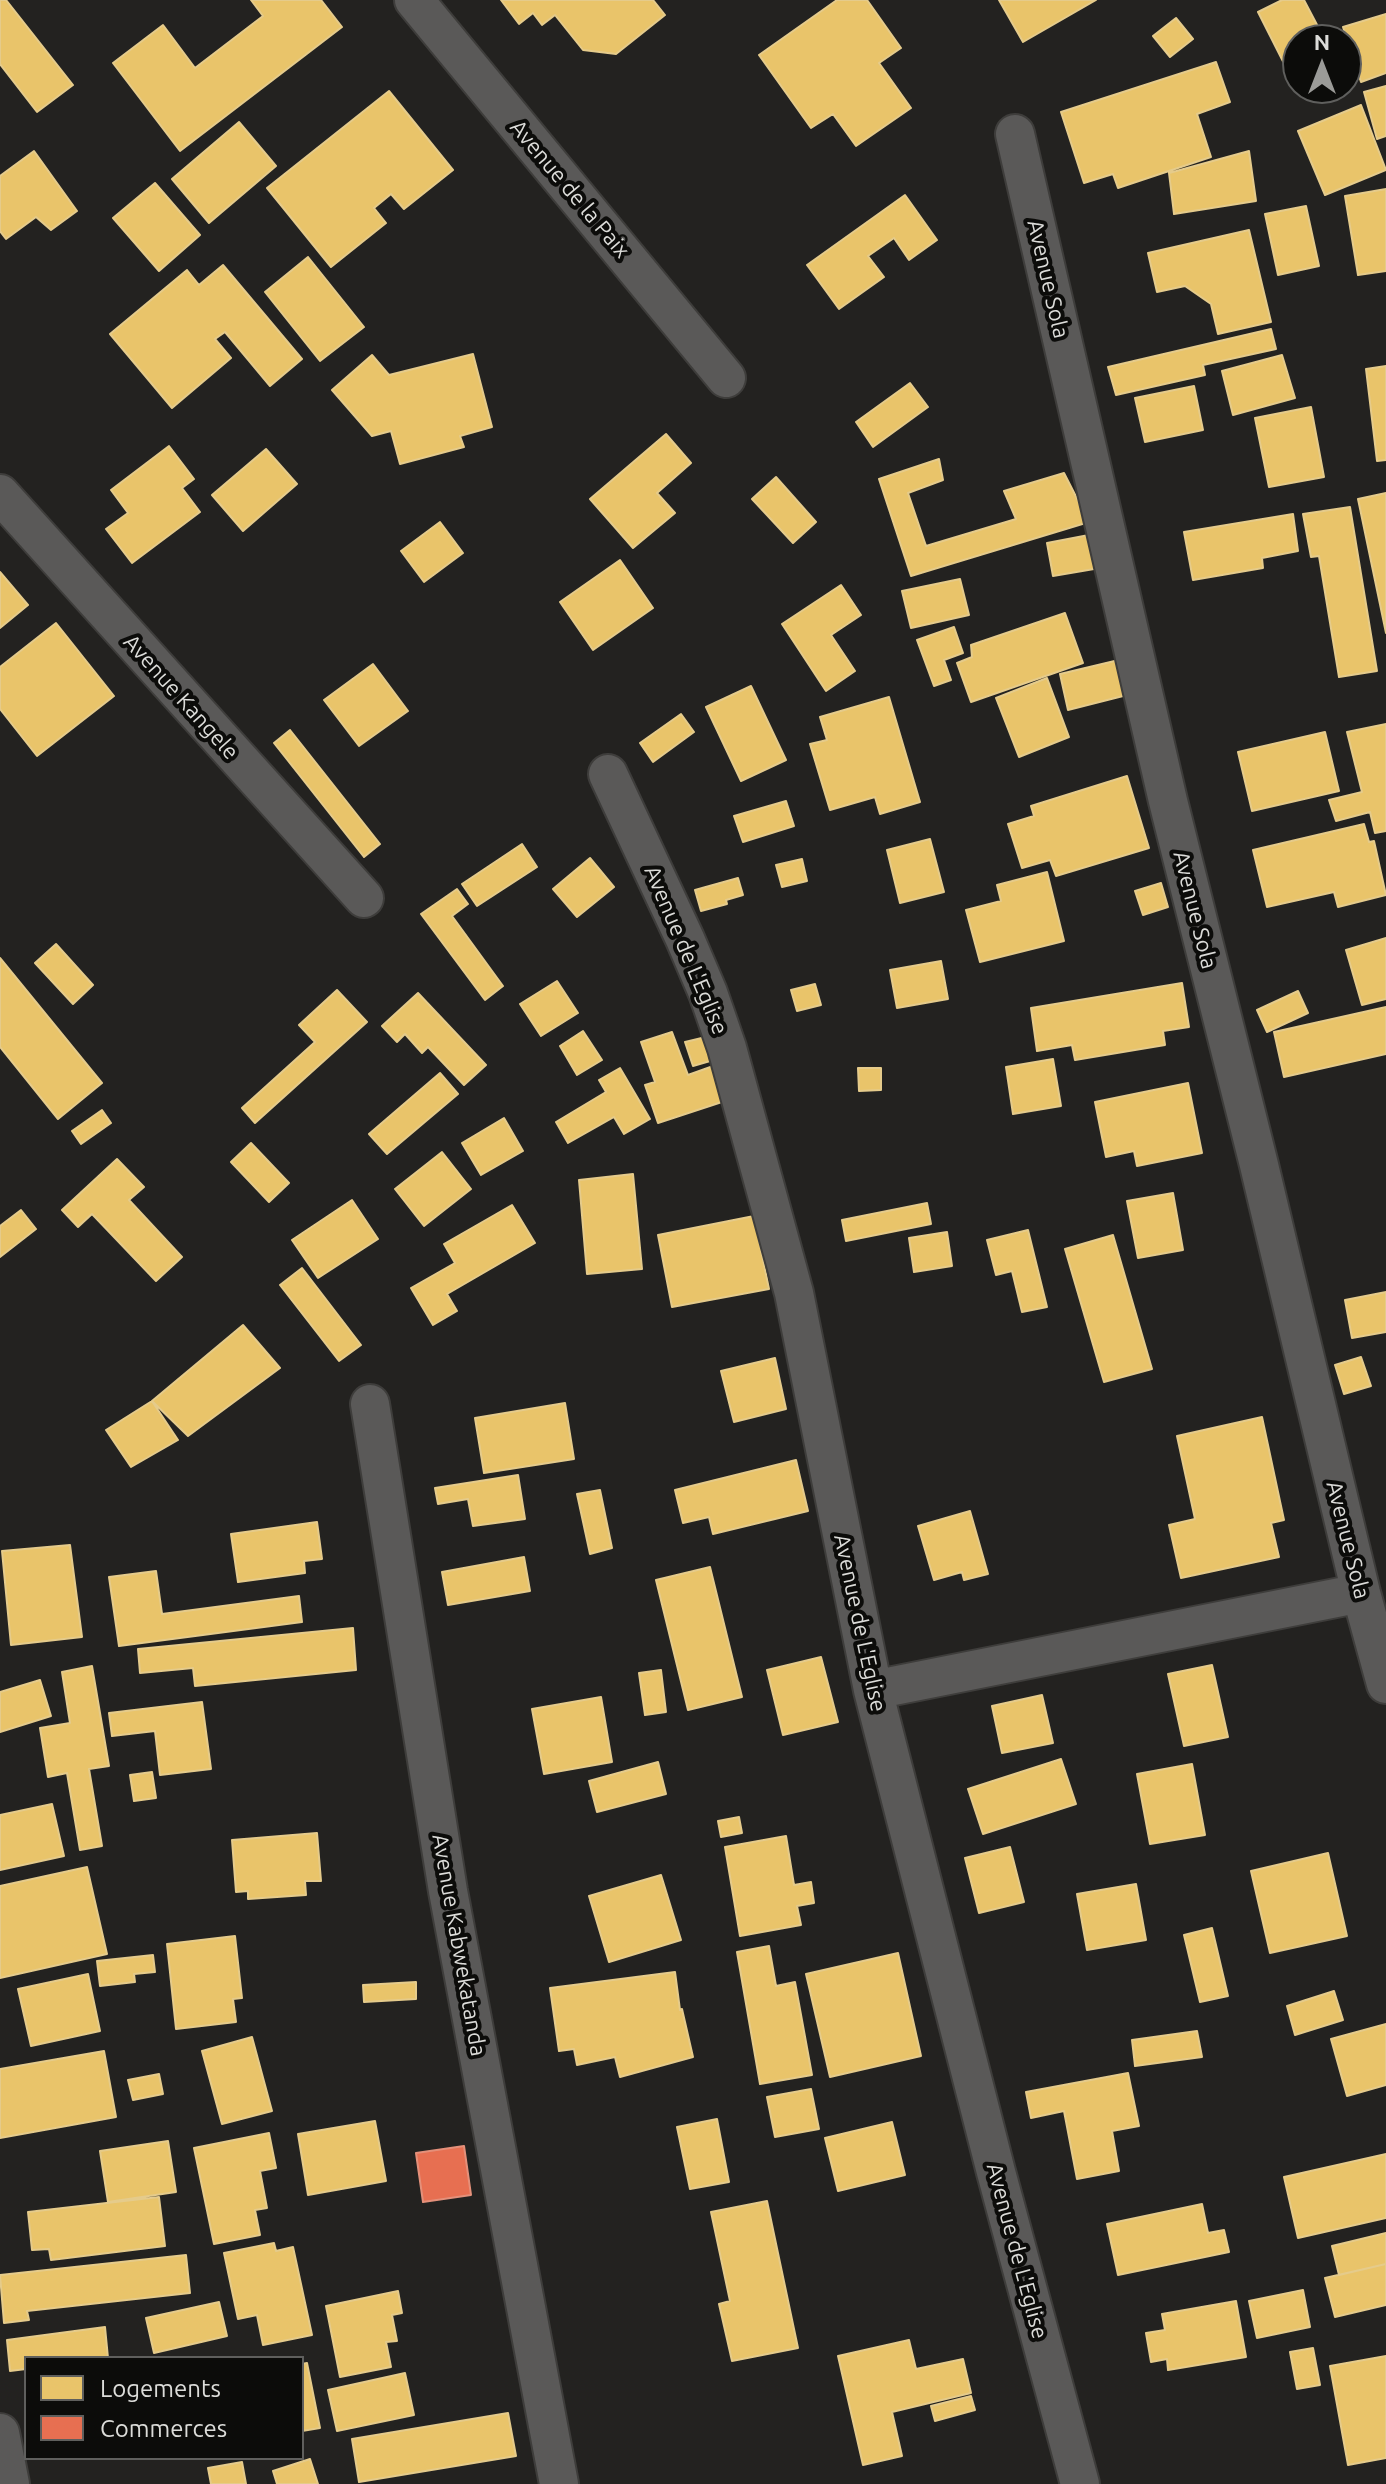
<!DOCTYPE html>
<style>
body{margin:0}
#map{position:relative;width:1386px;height:2484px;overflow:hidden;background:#232220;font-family:Ubuntu,sans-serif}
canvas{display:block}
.legend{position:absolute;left:24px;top:2356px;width:280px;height:104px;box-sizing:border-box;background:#0c0c0a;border:2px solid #5f5f5d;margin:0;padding:10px 14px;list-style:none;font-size:24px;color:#dcdcd9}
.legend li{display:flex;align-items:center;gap:16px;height:40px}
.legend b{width:40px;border:2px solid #5f5f5d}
.north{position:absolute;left:1282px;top:24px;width:80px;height:80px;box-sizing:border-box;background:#0c0c0a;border:2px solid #5f5f5d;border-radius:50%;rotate:0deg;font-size:22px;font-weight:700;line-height:32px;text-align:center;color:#dcdcd9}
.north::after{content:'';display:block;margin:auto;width:28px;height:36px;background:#9b9b98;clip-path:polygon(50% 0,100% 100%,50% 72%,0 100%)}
</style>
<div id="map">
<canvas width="1386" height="2484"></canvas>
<ul class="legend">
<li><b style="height:22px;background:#e9c46a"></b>Logements</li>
<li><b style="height:22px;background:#e76f51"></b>Commerces</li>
</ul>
<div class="north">N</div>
</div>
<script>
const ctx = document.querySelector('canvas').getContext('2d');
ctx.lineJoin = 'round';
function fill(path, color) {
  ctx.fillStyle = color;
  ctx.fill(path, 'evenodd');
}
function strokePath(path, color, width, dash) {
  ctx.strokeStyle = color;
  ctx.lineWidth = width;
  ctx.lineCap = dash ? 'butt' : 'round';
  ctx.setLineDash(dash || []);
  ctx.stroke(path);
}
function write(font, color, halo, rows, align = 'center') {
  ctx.font = font + ' Ubuntu,sans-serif';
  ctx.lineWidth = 8;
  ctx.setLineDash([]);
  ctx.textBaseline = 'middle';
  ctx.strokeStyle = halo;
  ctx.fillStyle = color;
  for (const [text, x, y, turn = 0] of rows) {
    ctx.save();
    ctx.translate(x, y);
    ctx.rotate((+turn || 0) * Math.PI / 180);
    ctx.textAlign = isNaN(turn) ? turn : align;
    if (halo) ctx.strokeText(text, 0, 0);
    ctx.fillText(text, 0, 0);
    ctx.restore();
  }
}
const homes = new Path2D(`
 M0,0H6L73,85L37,112L0,64Z
 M251,0H321L342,27L180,151L113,63L163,25L195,68L263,16Z
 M501,0H653L665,15L616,54L583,50L555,15L542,25L533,13L519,24Z
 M837,0H867L901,48L879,63L911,108L856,146L833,114L811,128L759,55Z
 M999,0H1096L1023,42Z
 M1282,0H1304L1325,40H1298V88H1308L1299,93L1258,12Z
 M1386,14V73L1361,82L1343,27Z
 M1176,18L1193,39L1170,57L1153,36Z
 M1216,62L1230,102L1197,114L1211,157L1118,188L1113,174L1084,183L1061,112Z
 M1386,86V136L1377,139L1364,92Z
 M389,91L453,170L404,209L391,194L374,208L386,223L331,267L267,188Z
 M1361,105L1386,170L1325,195L1298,131Z
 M239,122L276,166L209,223L172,179Z
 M34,151L77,211L51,230L36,217L6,239L0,231V176Z
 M1249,151L1256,201L1174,214L1169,173Z
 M155,183L200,235L159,271L113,218Z
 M1386,189V271L1358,275L1345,196Z
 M905,195L937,240L909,260L894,238L868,256L884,277L839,309L807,265Z
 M1306,206L1319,266L1278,275L1265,214Z
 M1249,230L1271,322L1218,334L1211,304L1185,286L1157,292L1148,253Z
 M308,257L364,327L320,361L265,292Z
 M223,265L302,359L270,386L225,332L215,339L231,358L172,408L110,334L187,270L199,285Z
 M1271,329L1276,349L1203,365L1205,375L1116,395L1108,367Z
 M473,354L492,427L460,436L464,447L400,464L391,431L372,436L332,390L372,355L389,375Z
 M1282,355L1295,398L1233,415L1222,371Z
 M1386,366V460L1377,461L1366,369Z
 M910,383L928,407L873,447L856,422Z
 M1194,386L1203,430L1145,442L1135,398Z
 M1311,407L1324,477L1269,487L1255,418Z
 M666,434L691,463L657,493L675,513L633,548L590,499Z
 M169,446L194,479L182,488L200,512L132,563L106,529L128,513L111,490Z
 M266,449L297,484L243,531L212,495Z
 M939,459L943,480L908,493L926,546L1016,519L1004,491L1064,473L1089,522L911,576L879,479Z
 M776,477L816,522L793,543L752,499Z
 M1386,493V633L1358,499Z
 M1350,507L1377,671L1339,677L1319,556L1311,557L1303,514Z
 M1293,514L1298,551L1262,558L1263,568L1193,580L1184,532Z
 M440,522L463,553L424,582L401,551Z
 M1094,534L1100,568L1053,576L1047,543Z
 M620,560L653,608L593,650L560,602Z
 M0,572L28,605L0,628Z
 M960,579L969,615L911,628L902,591Z
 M841,585L861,615L831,635L855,671L826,691L782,624Z
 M1065,613L1083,663L971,702L957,663L972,657L971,645Z
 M56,623L114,696L37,756L0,709V667Z
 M954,627L963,653L944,660L951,680L934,686L917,640Z
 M1123,659L1131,694L1068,710L1060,674Z
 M373,664L408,711L359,746L324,700Z
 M1047,678L1069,737L1019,757L996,698Z
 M751,686L786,760L741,781L706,707Z
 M889,697L920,802L880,814L875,797L830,810L810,744L827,740L820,717Z
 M681,714L694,732L653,762L640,743Z
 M1386,724V831L1375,833L1370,812L1336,821L1329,800L1362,792L1347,732Z
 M290,730L380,844L364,857L274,743Z
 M1325,732L1339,791L1252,811L1238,752Z
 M1127,776L1149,848L1056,876L1050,860L1022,868L1008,824L1034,816L1031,806Z
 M786,801L794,826L743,842L734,816Z
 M1364,824L1369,842L1374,841L1386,895L1338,907L1334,892L1267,907L1253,850Z
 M930,839L944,892L900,903L887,850Z
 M522,844L537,867L477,906L462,884Z
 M590,858L614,887L577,917L553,889Z
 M802,859L807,881L782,887L776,865Z
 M1047,872L1064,941L980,962L966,910L1001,901L997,885Z
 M738,878L743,895L726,900L727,904L701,911L695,890Z
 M1161,883L1168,907L1143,915L1135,891Z
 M457,889L468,904L452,916L503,986L485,1000L421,914Z
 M1386,938V999L1362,1005L1346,950Z
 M56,944L93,985L73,1004L35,963Z
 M0,958L102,1083L58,1119L0,1047Z
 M941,961L948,999L897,1008L890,970Z
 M557,981L578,1013L541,1036L520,1004Z
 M1182,983L1189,1027L1163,1031L1165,1045L1075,1060L1072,1045L1037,1051L1031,1008Z
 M815,984L821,1005L797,1011L791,990Z
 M337,990L367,1022L255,1123L242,1108L315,1042L299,1025Z
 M1298,991L1308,1013L1267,1032L1257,1010Z
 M418,993L486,1065L464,1085L428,1047L422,1053L405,1034L397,1042L382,1026Z
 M1386,1007V1054L1284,1077L1274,1032Z
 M583,1031L602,1060L577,1075L560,1046Z
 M672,1032L688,1075L716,1065L728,1100L658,1123L645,1085L655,1082L641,1042Z
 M710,1036L717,1059L693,1066L685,1042Z
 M1053,1059L1061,1106L1013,1114L1006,1067Z
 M620,1068L650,1119L624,1134L614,1117L568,1143L556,1122L606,1092L599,1080Z
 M858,1068H881V1090L859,1091Z
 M440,1073L458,1094L387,1154L369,1134Z
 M1188,1083L1202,1153L1137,1166L1134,1151L1106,1157L1095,1102Z
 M102,1110L111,1123L81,1144L72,1131Z
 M504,1118L523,1151L481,1175L462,1143Z
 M251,1143L289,1183L269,1202L231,1162Z
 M442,1152L471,1189L424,1226L395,1189Z
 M117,1159L144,1187L129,1200L182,1257L156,1281L92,1214L78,1227L62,1210Z
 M633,1174L642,1269L587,1274L579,1180Z
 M1173,1193L1183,1250L1138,1258L1127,1201Z
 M352,1200L378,1239L318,1278L292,1240Z
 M927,1203L931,1224L846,1241L842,1220Z
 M512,1205L535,1243L447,1294L457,1311L433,1325L411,1288L455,1263L444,1244Z
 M21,1210L36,1229L0,1257V1226Z
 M754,1216L769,1289L672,1307L658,1235Z
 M1028,1230L1047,1307L1022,1312L1012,1271L996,1275L987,1240Z
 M947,1232L952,1266L914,1272L909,1238Z
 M1113,1235L1152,1369L1104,1382L1065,1249Z
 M302,1268L361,1345L339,1361L280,1285Z
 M1386,1292V1332L1352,1338L1345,1300Z
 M243,1325L280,1368L188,1436L152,1401Z
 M1361,1357L1371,1386L1344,1394L1335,1365Z
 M775,1358L786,1409L734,1422L721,1371Z
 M152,1401L178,1440L131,1467L106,1430Z
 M565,1403L574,1459L484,1473L475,1418Z
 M1262,1417L1284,1520L1271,1523L1279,1557L1181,1578L1169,1525L1195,1519L1177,1436Z
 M796,1460L808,1511L713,1534L709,1517L683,1523L675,1490Z
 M518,1475L525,1519L473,1526L468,1499L438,1504L435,1488Z
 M600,1490L612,1548L590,1554L577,1494Z
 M970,1511L988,1574L964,1580L962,1572L934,1580L918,1526Z
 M317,1522L322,1559L304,1561L305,1573L238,1582L231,1534Z
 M70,1545L82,1637L11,1645L2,1551Z
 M524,1557L530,1591L448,1605L442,1572Z
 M710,1567L742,1697L688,1710L656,1580Z
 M156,1571L162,1614L299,1596L302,1622L119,1646L109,1577Z
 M353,1628L356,1670L195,1686L193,1668L140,1673L138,1649Z
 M821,1657L838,1722L783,1735L767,1670Z
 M1212,1665L1228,1737L1184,1746L1168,1674Z
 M92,1666L109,1766L89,1769L102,1846L80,1850L67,1773L48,1777L40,1728L70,1723L62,1672Z
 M661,1670L666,1712L645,1715L639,1673Z
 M40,1680L51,1716L0,1732V1692Z
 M1042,1695L1053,1743L1002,1753L992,1706Z
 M601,1697L612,1762L544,1774L532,1709Z
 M202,1702L211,1769L160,1775L155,1731L112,1736L109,1713Z
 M1061,1759L1076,1804L983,1834L968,1789Z
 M658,1762L666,1794L597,1812L589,1781Z
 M1192,1764L1205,1835L1150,1844L1137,1774Z
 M152,1772L156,1798L134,1801L130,1775Z
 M52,1804L64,1856L0,1870V1815Z
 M739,1817L742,1833L721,1837L718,1821Z
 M317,1833L321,1881H305L306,1895L248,1899V1891L236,1892L232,1840Z
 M786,1836L794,1885L811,1882L814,1903L797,1906L801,1925L740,1936L725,1847Z
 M1010,1847L1024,1902L979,1913L965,1858Z
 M1328,1853L1347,1936L1270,1953L1251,1871Z
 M87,1867L107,1954L0,1978V1886Z
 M661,1875L681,1940L609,1962L589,1896Z
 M1136,1884L1146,1940L1087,1950L1077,1894Z
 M1212,1928L1228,1996L1200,2002L1184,1935Z
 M235,1936L242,1998L233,1999L236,2022L176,2029L167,1944Z
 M769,1946L776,1986L795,1982L812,2075L760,2084L737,1952Z
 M898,1953L921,2056L830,2077L806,1974Z
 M153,1955L155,1972L134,1974L135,1982L100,1986L97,1961Z
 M675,1972L680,2010L682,2009L693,2057L620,2077L615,2057L577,2065L574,2049L559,2051L550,1988Z
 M88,1974L100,2031L31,2046L18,1989Z
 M416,1982V1999L364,2002L363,1985Z
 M1334,1991L1343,2020L1295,2035L1287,2006Z
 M1386,2024V2085L1347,2096L1331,2039Z
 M1197,2031L1202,2057L1135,2066L1132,2040Z
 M252,2037L272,2111L222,2124L202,2051Z
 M104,2051L116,2117L0,2138V2069Z
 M1128,2073L1139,2126L1112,2131L1119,2171L1077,2179L1064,2111L1031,2118L1026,2092Z
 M159,2074L163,2094L133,2100L128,2080Z
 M811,2089L819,2129L775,2137L767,2097Z
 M717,2119L729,2182L690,2189L677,2127Z
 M375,2121L386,2181L308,2195L298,2134Z
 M892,2122L905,2175L838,2191L825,2138Z
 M269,2133L276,2168L260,2171L267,2208L255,2210L260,2235L214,2244L194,2148Z
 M168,2141L176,2192L108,2202L100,2151Z
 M1386,2154V2218L1298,2238L1284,2177Z
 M159,2197L165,2246L51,2260L49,2249L32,2250L28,2212Z
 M767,2201L798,2348L732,2361L719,2304L730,2301L711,2212Z
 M1202,2204L1208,2233L1224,2230L1229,2252L1118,2275L1107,2224Z
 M1386,2233V2264L1339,2275L1332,2246Z
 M274,2243L276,2251L293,2247L312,2335L263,2345L257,2315L238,2319L224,2253Z
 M186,2255L190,2293L27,2311L29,2320L4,2323L0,2275Z
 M1386,2264V2305L1335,2317L1325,2278Z
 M1303,2290L1310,2327L1257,2338L1249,2301Z
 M398,2291L402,2313L392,2315L397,2341L386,2342L391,2367L340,2377L326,2306Z
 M1236,2301L1246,2357L1168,2370L1167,2359L1151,2362L1146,2333L1165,2330L1162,2314Z
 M219,2302L227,2336L154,2353L146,2318Z
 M105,2327L108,2358H26V2369L10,2371L7,2340Z
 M909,2340L916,2369L963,2359L971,2393L892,2412L902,2456L863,2465L838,2356Z
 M1313,2348L1320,2385L1297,2389L1290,2352Z
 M1386,2356V2458L1348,2465L1330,2366Z
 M307,2363L320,2428L302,2431V2364Z
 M405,2373L414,2415L337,2431L328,2390Z
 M971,2396L975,2410L935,2421L931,2406Z
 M508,2413L516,2456L359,2482L352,2439Z
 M310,2459L318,2484H277L273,2471Z
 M242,2462L246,2484H211L208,2468Z`);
fill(homes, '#e9c46a');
strokePath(homes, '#e5cb8b', 2);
const shops = new Path2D(`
 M464,2146L471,2195L423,2202L416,2153Z`);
fill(shops, '#e76f51');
strokePath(shops, '#e4907a', 2);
const minor = new Path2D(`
 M414,0L726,378
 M1015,134L1168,801L1259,1165L1361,1593L1386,1684
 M0,494L364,898
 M608,774L685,939L708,993L727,1048L794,1293L873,1690L996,2172L1080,2484
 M370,1404L448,1891L559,2484
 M873,1690L1361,1593
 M0,2433L10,2484`);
strokePath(minor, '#3e3d3b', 42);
strokePath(minor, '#5a5958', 38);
write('22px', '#dcdcd9', '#0c0c0a', [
 ["Avenue de la Paix",570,189,50],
 ["Avenue Sola",1048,279,77],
 ["Avenue Kangele",181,697,48],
 ["Avenue Sola",1195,910,76],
 ["Avenue de L'Eglise",686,950,67],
 ["Avenue Sola",1348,1540,76],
 ["Avenue de L'Eglise",860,1623,78],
 ["Avenue Kabwekatanda",459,1945,80],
 ["Avenue de L'Eglise",1017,2251,75]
]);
</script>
